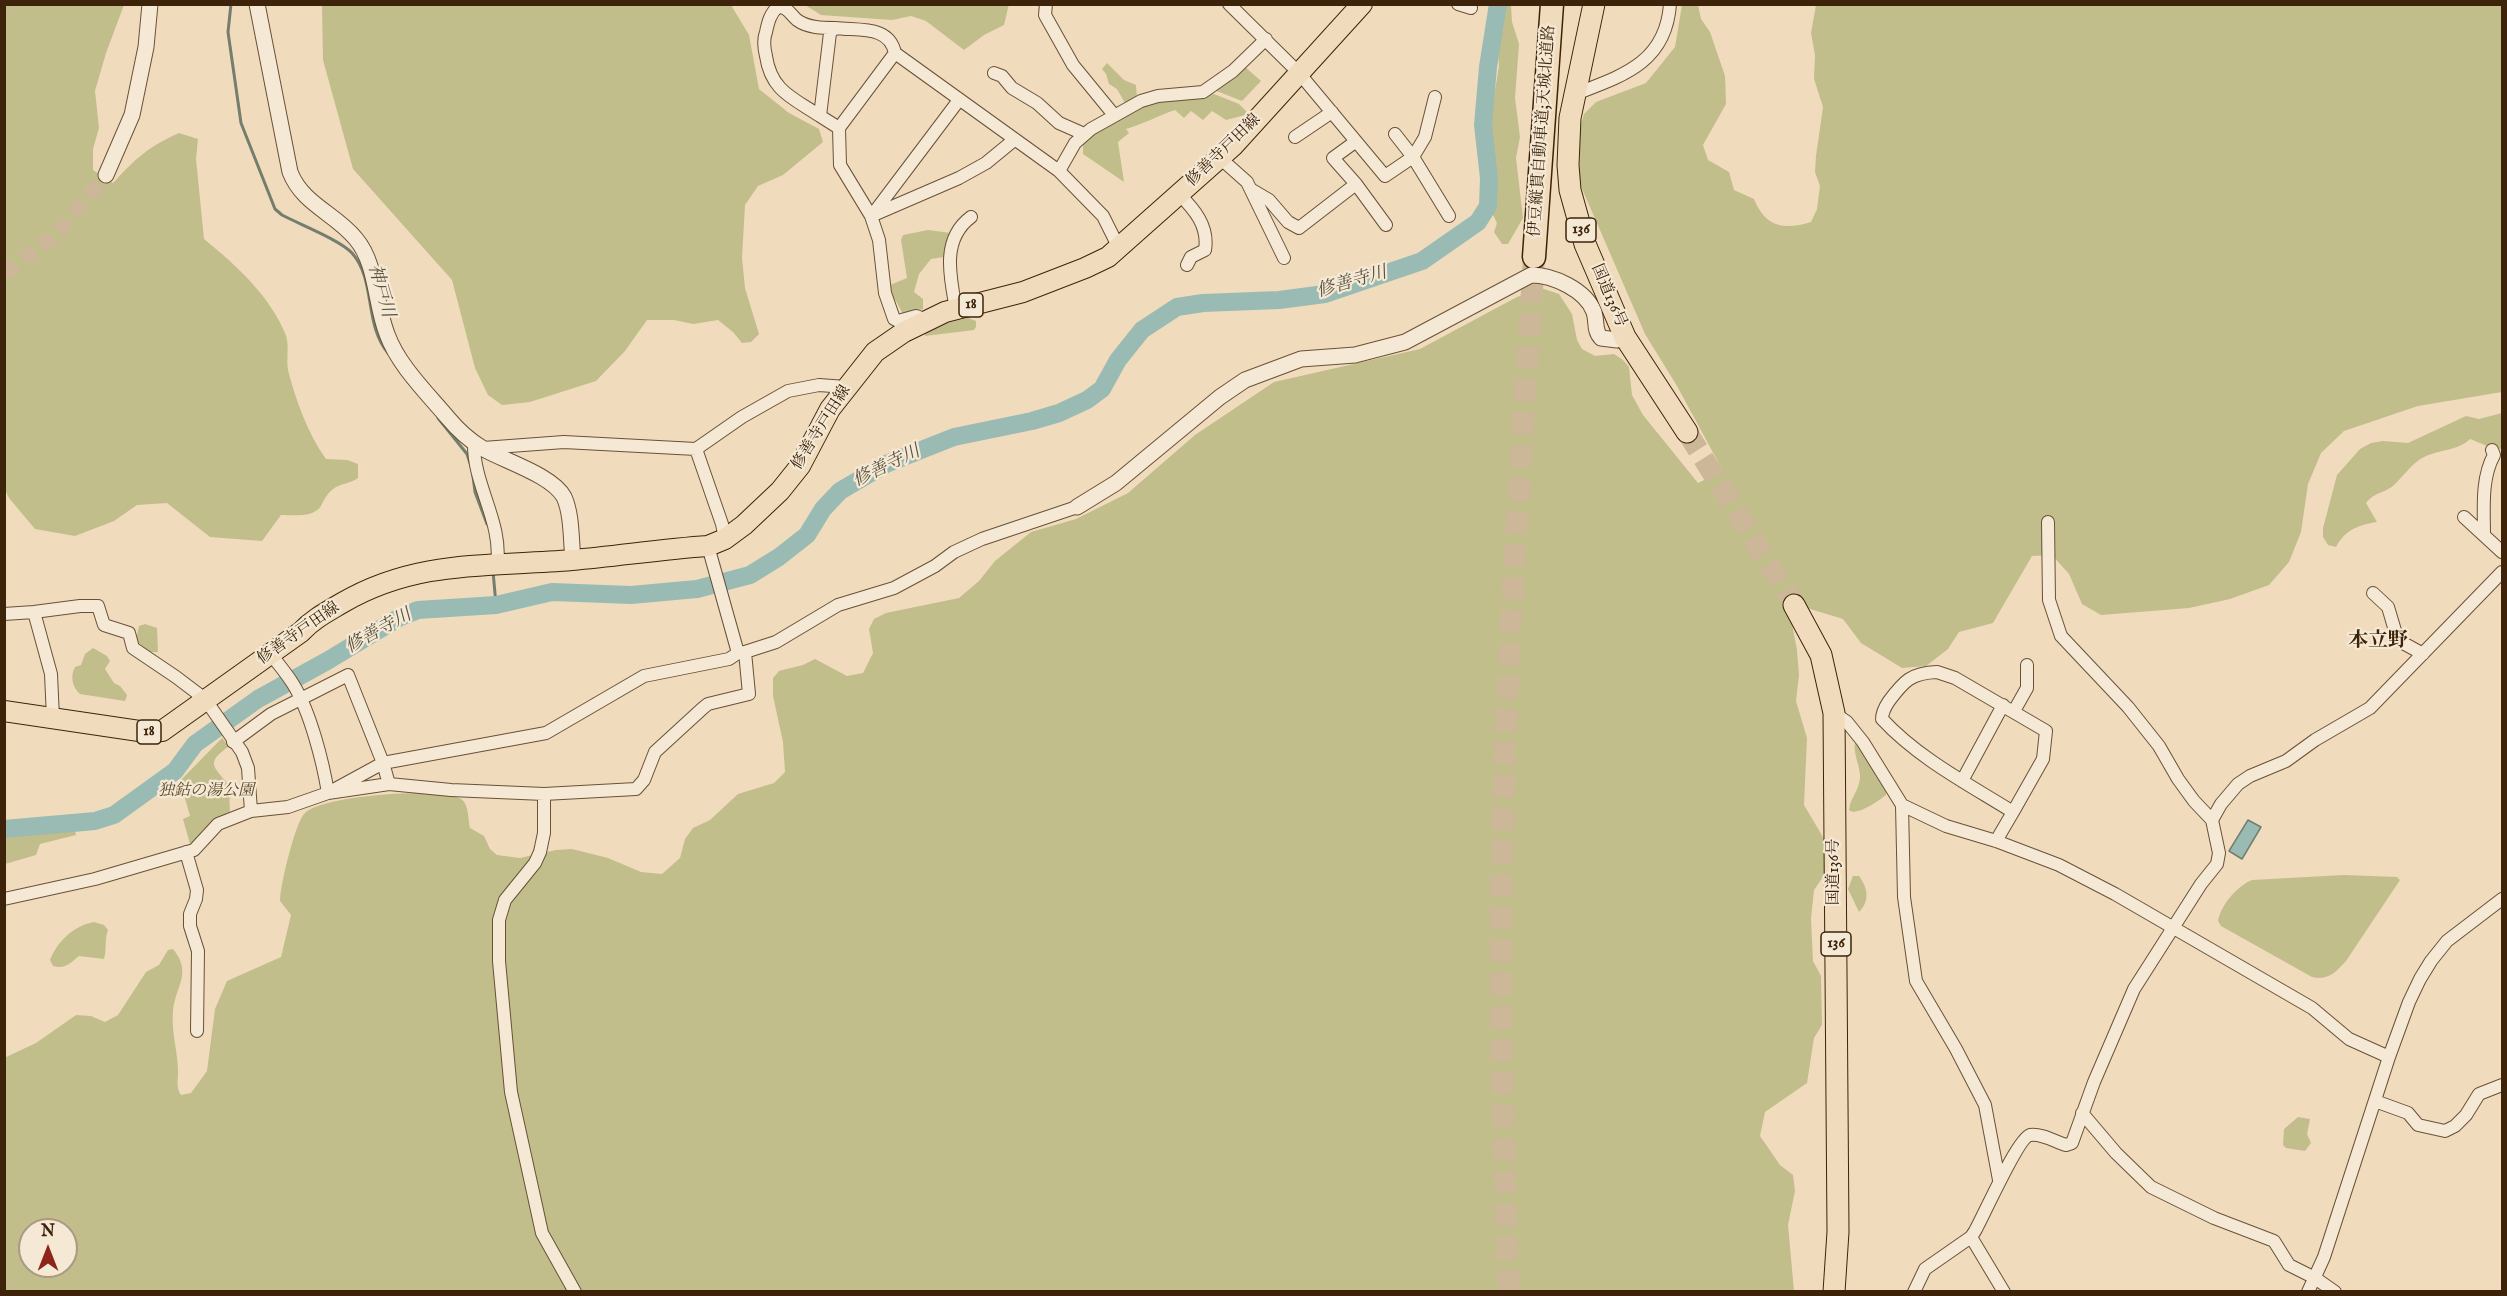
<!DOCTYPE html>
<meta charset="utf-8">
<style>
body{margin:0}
#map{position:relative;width:2507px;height:1296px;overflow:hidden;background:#f0dcbd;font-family:"IM FELL English",serif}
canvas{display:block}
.frame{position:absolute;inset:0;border:6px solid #3c230a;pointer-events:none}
.north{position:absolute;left:18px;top:1218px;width:60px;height:60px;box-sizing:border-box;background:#f5e8d4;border:2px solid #ab9983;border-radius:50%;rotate:0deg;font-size:16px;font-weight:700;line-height:24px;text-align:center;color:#3c230a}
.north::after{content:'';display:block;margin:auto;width:21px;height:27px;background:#8f2418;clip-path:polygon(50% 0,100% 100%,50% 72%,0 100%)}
</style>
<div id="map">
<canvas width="2507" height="1296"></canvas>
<div class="frame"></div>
<div class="north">N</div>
</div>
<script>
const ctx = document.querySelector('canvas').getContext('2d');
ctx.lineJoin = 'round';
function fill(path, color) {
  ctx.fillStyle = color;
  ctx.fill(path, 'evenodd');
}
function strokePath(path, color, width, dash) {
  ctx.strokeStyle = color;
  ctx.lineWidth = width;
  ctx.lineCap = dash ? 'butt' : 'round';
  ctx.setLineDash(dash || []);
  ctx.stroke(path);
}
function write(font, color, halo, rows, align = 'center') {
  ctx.font = font + ' "IM FELL English","Noto Serif JP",serif';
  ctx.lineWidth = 4.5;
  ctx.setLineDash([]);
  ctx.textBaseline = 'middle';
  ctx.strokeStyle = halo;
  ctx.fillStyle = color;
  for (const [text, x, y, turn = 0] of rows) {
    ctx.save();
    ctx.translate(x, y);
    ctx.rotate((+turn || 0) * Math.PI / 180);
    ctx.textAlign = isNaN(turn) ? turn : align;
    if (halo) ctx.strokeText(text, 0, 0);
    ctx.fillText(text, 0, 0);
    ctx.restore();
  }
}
fill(new Path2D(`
 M1009,4L1004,25L984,35L964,50L926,21L911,16L892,20L821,15L805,5Z
 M4,5H124L106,53L95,91L99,128L93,149V170L113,183C135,159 149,146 179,133L198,139L196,159L204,239C236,265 269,295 285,333C290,344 286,358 288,370C296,401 308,434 326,459L347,460L358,464V478C351,483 344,483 336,487C328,492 325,498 321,506C313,518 294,515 281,515L262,541L210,537L167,503L137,505L114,521L75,536L35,529L9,498L4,488Z
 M322,5H731L749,35L759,89L789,113L819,129L823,142L783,175L758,186L745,205L742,258L745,288L759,334L751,342L742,343L733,332L718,320L693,324L674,320H647L625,351L596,381L530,402L502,405L488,395L475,368L452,280L353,169L323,60Z
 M1504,5H1511L1512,22L1519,44L1515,98L1520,137L1516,158L1523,218L1508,244H1502L1494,232L1497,223L1492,213L1494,169L1488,133L1499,66L1497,37L1505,16Z
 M1682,5H1698L1701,19L1710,32L1725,76L1726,104L1703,145L1708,160L1729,172L1734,190L1754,199C1765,226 1783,231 1811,222L1817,209L1820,186L1815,172L1816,156L1823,107L1814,79L1815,55L1811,33L1816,5H2502V392L2418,406L2344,431L2321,453L2308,484L2301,532L2289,562L2269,585L2230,599L2189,608L2101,615L2082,604L2069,574L2052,555L2032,556L1993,623L1959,632L1948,649L1926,666L1902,668L1861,643L1843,619L1807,608H1789L1797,650L1799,675L1796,701L1807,738L1804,805L1823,837L1828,854L1823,877L1814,890L1811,919L1813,961L1821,976L1822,1025L1814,1038L1807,1083L1765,1112L1760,1136L1780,1165L1793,1175L1795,1191L1788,1225L1794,1291H5L4,1058L36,1043L76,1015L91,1016L105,1022L118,1015L146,972L159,965L168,950L173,949C193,973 175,987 173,1011C171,1032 178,1052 178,1072C178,1082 176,1087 181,1095L191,1093L207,1071L215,1009L227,981L281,957L291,915L280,901C280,886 295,824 304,814C320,795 440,787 461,799C469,804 468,819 470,828L484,836L490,849L497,855L520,858L556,850L572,849L608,858L641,872L662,874L680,858L685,839L693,828L710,820L738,794L774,783L785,772L783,742L773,696V678L779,671L803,665L815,659L847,676L863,673L873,653L869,629L874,619L886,613L959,598L979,581L995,561L1031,532L1076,519L1128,493L1195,435L1274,382L1420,349L1517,297L1541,288L1559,294L1572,314L1577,340L1582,349L1595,356L1614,354L1623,360L1629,367L1632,395L1643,415L1698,483L1723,471L1677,386L1645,334L1580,184L1579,132L1584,114L1596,102L1646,83L1675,47ZM30,1230H66V1266H30Z
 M1107,63L1124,80L1136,85L1137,98L1125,103L1117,89L1109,84L1106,74L1102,69Z
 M1244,66L1261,81L1242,101L1214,90Z
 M1214,94L1239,104L1249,114L1226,120L1212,111L1203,120L1191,111L1184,118L1175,110C1158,116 1143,124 1126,129L1129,133L1118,142L1124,182L1083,154V139C1101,129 1125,110 1145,104C1168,97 1191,100 1214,94Z
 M928,230L951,233L949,249L944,257L931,259L919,274L914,292L923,299V309L904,316L896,301L891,296L890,285L907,278L901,240L903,235Z
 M968,318L976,321V327L974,330L925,336V332L938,325Z
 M2502,413V448L2497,450L2470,439C2457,452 2435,449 2419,460C2409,467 2402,478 2393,486C2382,494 2375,492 2366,503L2377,522C2358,525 2345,530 2336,547L2328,545L2323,537V528L2337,475L2360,449L2371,443L2383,441L2408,443L2466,416L2479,419Z
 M145,624L157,628L158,652H148L136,640L139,626Z
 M93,648L107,656L110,661L105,669L114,683L120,686L127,695L125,701L80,694C72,687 70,676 75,667L81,665L85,654Z
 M222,738L229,746C207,763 211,764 229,785L230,814L190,844L183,819L190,816L180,781Z
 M1856,741L1886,789V795C1875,803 1866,810 1853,812L1849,810C1850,798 1859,791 1860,778C1861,767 1851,749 1856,741Z
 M69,826L74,827L76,835L40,844L36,855L5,864V835Z
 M2344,875L2397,877L2400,880L2346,961C2336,972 2328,981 2312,977L2221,926L2218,921C2221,905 2237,886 2252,880Z
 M1853,876H1859C1867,887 1871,900 1859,912L1848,889Z
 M94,922L104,925L108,930C104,941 107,950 104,959L79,956C69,964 66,969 53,966L50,960C58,941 73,926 94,922Z
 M2298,1117L2310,1119L2307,1134L2311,1143L2305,1151L2286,1148L2283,1145L2284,1129Z`), '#c1be8c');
const water = new Path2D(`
 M2248,820L2261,827L2242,859L2229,851Z`);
fill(water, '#9abbb3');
strokePath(water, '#747e6f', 1.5);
strokePath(new Path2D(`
 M231,4L228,32L241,123L275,209L282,215C299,224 340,240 352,253C376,280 364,325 388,353
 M438,418L467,454L470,463
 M473,476L475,492L487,524
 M493,571L496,605`), '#747e6f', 3);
strokePath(new Path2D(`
 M4,829L95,821L114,815L175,771L195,744L258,699L327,661L400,617L418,610L496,605L552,592L631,595L697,589L750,575L779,557L807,535L823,509L840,491L886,464L954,437L1032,421L1059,413L1087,400L1102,389L1118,360L1142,330L1177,307L1203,303L1279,300L1325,294L1422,261L1478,222L1488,206L1489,178L1483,125L1488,67L1498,4`), '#9abbb3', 18);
strokePath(new Path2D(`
 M4,273L52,238L106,175`), '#ccb799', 15, [15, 8]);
strokePath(new Path2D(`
 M1687,432L1794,605`), '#ccb799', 21, [21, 10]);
strokePath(new Path2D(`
 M1509,1292C1502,1130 1499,969 1503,808C1508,624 1523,440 1534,257`), '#ccb799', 22, [22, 11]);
const minor = new Path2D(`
 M1046,4L1045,15L1073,65L1114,115
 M1229,4L1299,73L1385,176L1413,157L1449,216
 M1458,4L1471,8
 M895,53L839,128L840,165L871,216L879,240L885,293L894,319L898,321L916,316L927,320
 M994,73L1002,76L1012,88L1037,103L1059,123L1084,134
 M1575,94C1622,76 1666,63 1670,4
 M820,116C793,98 771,91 766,56C764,48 763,40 766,32C768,23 770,13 778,7C788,7 790,14 797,20C808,28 823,28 835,28
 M839,128L820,116L830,33L835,28C859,31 889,25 895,53L1059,171L1103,216L1119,248
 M1395,134L1413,157L1425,137L1435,97
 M1295,137L1332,112
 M1220,158L1247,182L1284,258
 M1059,171L1075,143L1091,129L1141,101L1158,96L1203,92L1233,71L1266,39
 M1356,184L1386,225
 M1252,190L1269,200L1288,222L1299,228L1356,184L1333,158L1355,142
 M1179,194C1194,209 1209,226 1205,250L1191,257L1187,265
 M873,214L959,100
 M871,216L959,178L986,163L1014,140
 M956,309C950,277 941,239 971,217
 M474,443C473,485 503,522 497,565
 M483,448L564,442L696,449L742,417L788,391L819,385L846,387
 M696,449L722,524L725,539
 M2464,517L2502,552
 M2048,522L2049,600L2061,636L2128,707L2159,746L2178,779L2194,801L2212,820
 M2484,535C2484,509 2481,478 2494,455L2492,450
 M708,546L738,653
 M2373,593L2388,607L2396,634L2403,643L2423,654
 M34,612L80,606H98L104,625L129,633L133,648L176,677L205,699L242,752L248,768L251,811
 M4,614L34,612L51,674L53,718
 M271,654C278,664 287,674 293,684C310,711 323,762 328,793L383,763L546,733L644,676L729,659L738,653L745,652
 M1937,672L1955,678L2046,731L2043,759L2013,812C1968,784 1918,758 1882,719C1882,712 1885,707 1889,701C1904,681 1911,673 1937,672Z
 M2014,711L2027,688V665
 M1834,713L1847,722L1863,742L1902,805L1946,826L1996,841L2059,865L2115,894L2312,1008L2349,1039L2389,1057
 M233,742L271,714L348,675L383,763L389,784
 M1962,781L2003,705
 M544,794V833L540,852L535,863L505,900L499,920V961L511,1092L535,1201L542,1233L575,1292
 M1902,805L1904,897L1916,981L1956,1049L1985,1105L1999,1180
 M1996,841L2013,812
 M186,852L197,890L196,899L190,914V926L198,951L197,1031
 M4,899L95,879L194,850L218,824L251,811L288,807L328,793L389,784L451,790L544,794L636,789L644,780L655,752L703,708L708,704L749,694L745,652L776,642L838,605L894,588L935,566L954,552L982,539L1077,507
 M2375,1101L2408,1113L2418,1125L2445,1131L2455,1126L2466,1115L2479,1094L2502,1085
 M2082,1113L2116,1153L2151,1187L2214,1218L2274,1241L2289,1265L2315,1278L2335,1292
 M1971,1237L2004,1292
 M1914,1292L1925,1269L1971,1237L1975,1231C1984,1215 2018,1138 2030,1135C2041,1133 2056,1142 2066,1145L2072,1143L2094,1082L2134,989L2201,884L2217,864L2219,853L2212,820L2221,804L2238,784L2250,776L2286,761L2315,740L2370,708L2502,572
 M2308,1292L2324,1257L2389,1057L2409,1002L2420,979L2431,961L2447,941L2502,899`);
const tertiary = new Path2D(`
 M257,4L290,172C303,205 335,213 356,239C377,264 375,304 387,334C398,365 427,393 448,418C458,430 469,440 482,448C504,461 552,475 564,497C572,514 571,541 573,560
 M106,175L132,115L146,47L150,4
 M1077,507L1116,483L1220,397L1245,380L1301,359L1355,355L1405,342L1531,275C1553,275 1586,290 1594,312C1597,321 1594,331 1601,338L1617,340L1625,337`);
const primary = new Path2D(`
 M4,711L146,732L162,731L301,632C313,619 327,612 342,603C417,559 489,567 572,560C618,556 663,549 708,546L725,539L744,525L780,491L800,466L830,409L875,352L904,332L945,312L1023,292L1085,268L1108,257L1233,146L1362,4`);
const trunk = new Path2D(`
 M1594,4L1570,118L1568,165L1570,190L1585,244L1625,337L1687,432
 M1794,605L1821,655L1834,713L1838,1232L1834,1292`);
const motorway = new Path2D(`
 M1534,257L1552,4`);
strokePath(minor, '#695137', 14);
strokePath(tertiary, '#695137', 17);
strokePath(primary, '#3c230a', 22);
strokePath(trunk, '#3c230a', 23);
strokePath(motorway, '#3c230a', 25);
strokePath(minor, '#f5e8d4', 12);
strokePath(tertiary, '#f5e8d4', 15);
strokePath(primary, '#f0dcbd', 20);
strokePath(trunk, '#f0dcbd', 21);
strokePath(motorway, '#f0dcbd', 22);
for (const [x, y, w] of [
 [1581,230,30],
 [971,305,24],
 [149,732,24],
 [1836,944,30]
]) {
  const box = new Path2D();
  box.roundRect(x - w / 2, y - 12, w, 24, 4.5);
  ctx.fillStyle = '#f5e8d4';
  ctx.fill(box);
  strokePath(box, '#3c230a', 1.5);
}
write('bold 15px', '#3c230a', null, [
 ["136",1581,230],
 ["18",971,305],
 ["18",149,732],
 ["136",1836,944]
]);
write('16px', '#3c230a', '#f5e8d4', [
 ["伊豆縦貫自動車道;天城北道路",1543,131,-86],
 ["修善寺戸田線",1224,151,-44],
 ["国道136号",1608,296,67],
 ["修善寺戸田線",822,428,-58],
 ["修善寺戸田線",299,634,-35],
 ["国道136号",1835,872,-90]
]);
write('italic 16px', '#5d4a2a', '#f5e8d4', [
 ["独鈷の湯公園",206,792]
]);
write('italic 18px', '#58513d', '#f5e8d4', [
 ["修善寺川",1352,283,-16],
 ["神戸川",380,291,74],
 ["修善寺川",887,467,-26],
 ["修善寺川",379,632,-29]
]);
write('bold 20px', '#3c230a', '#f5e8d4', [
 ["本立野",2378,642]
]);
</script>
